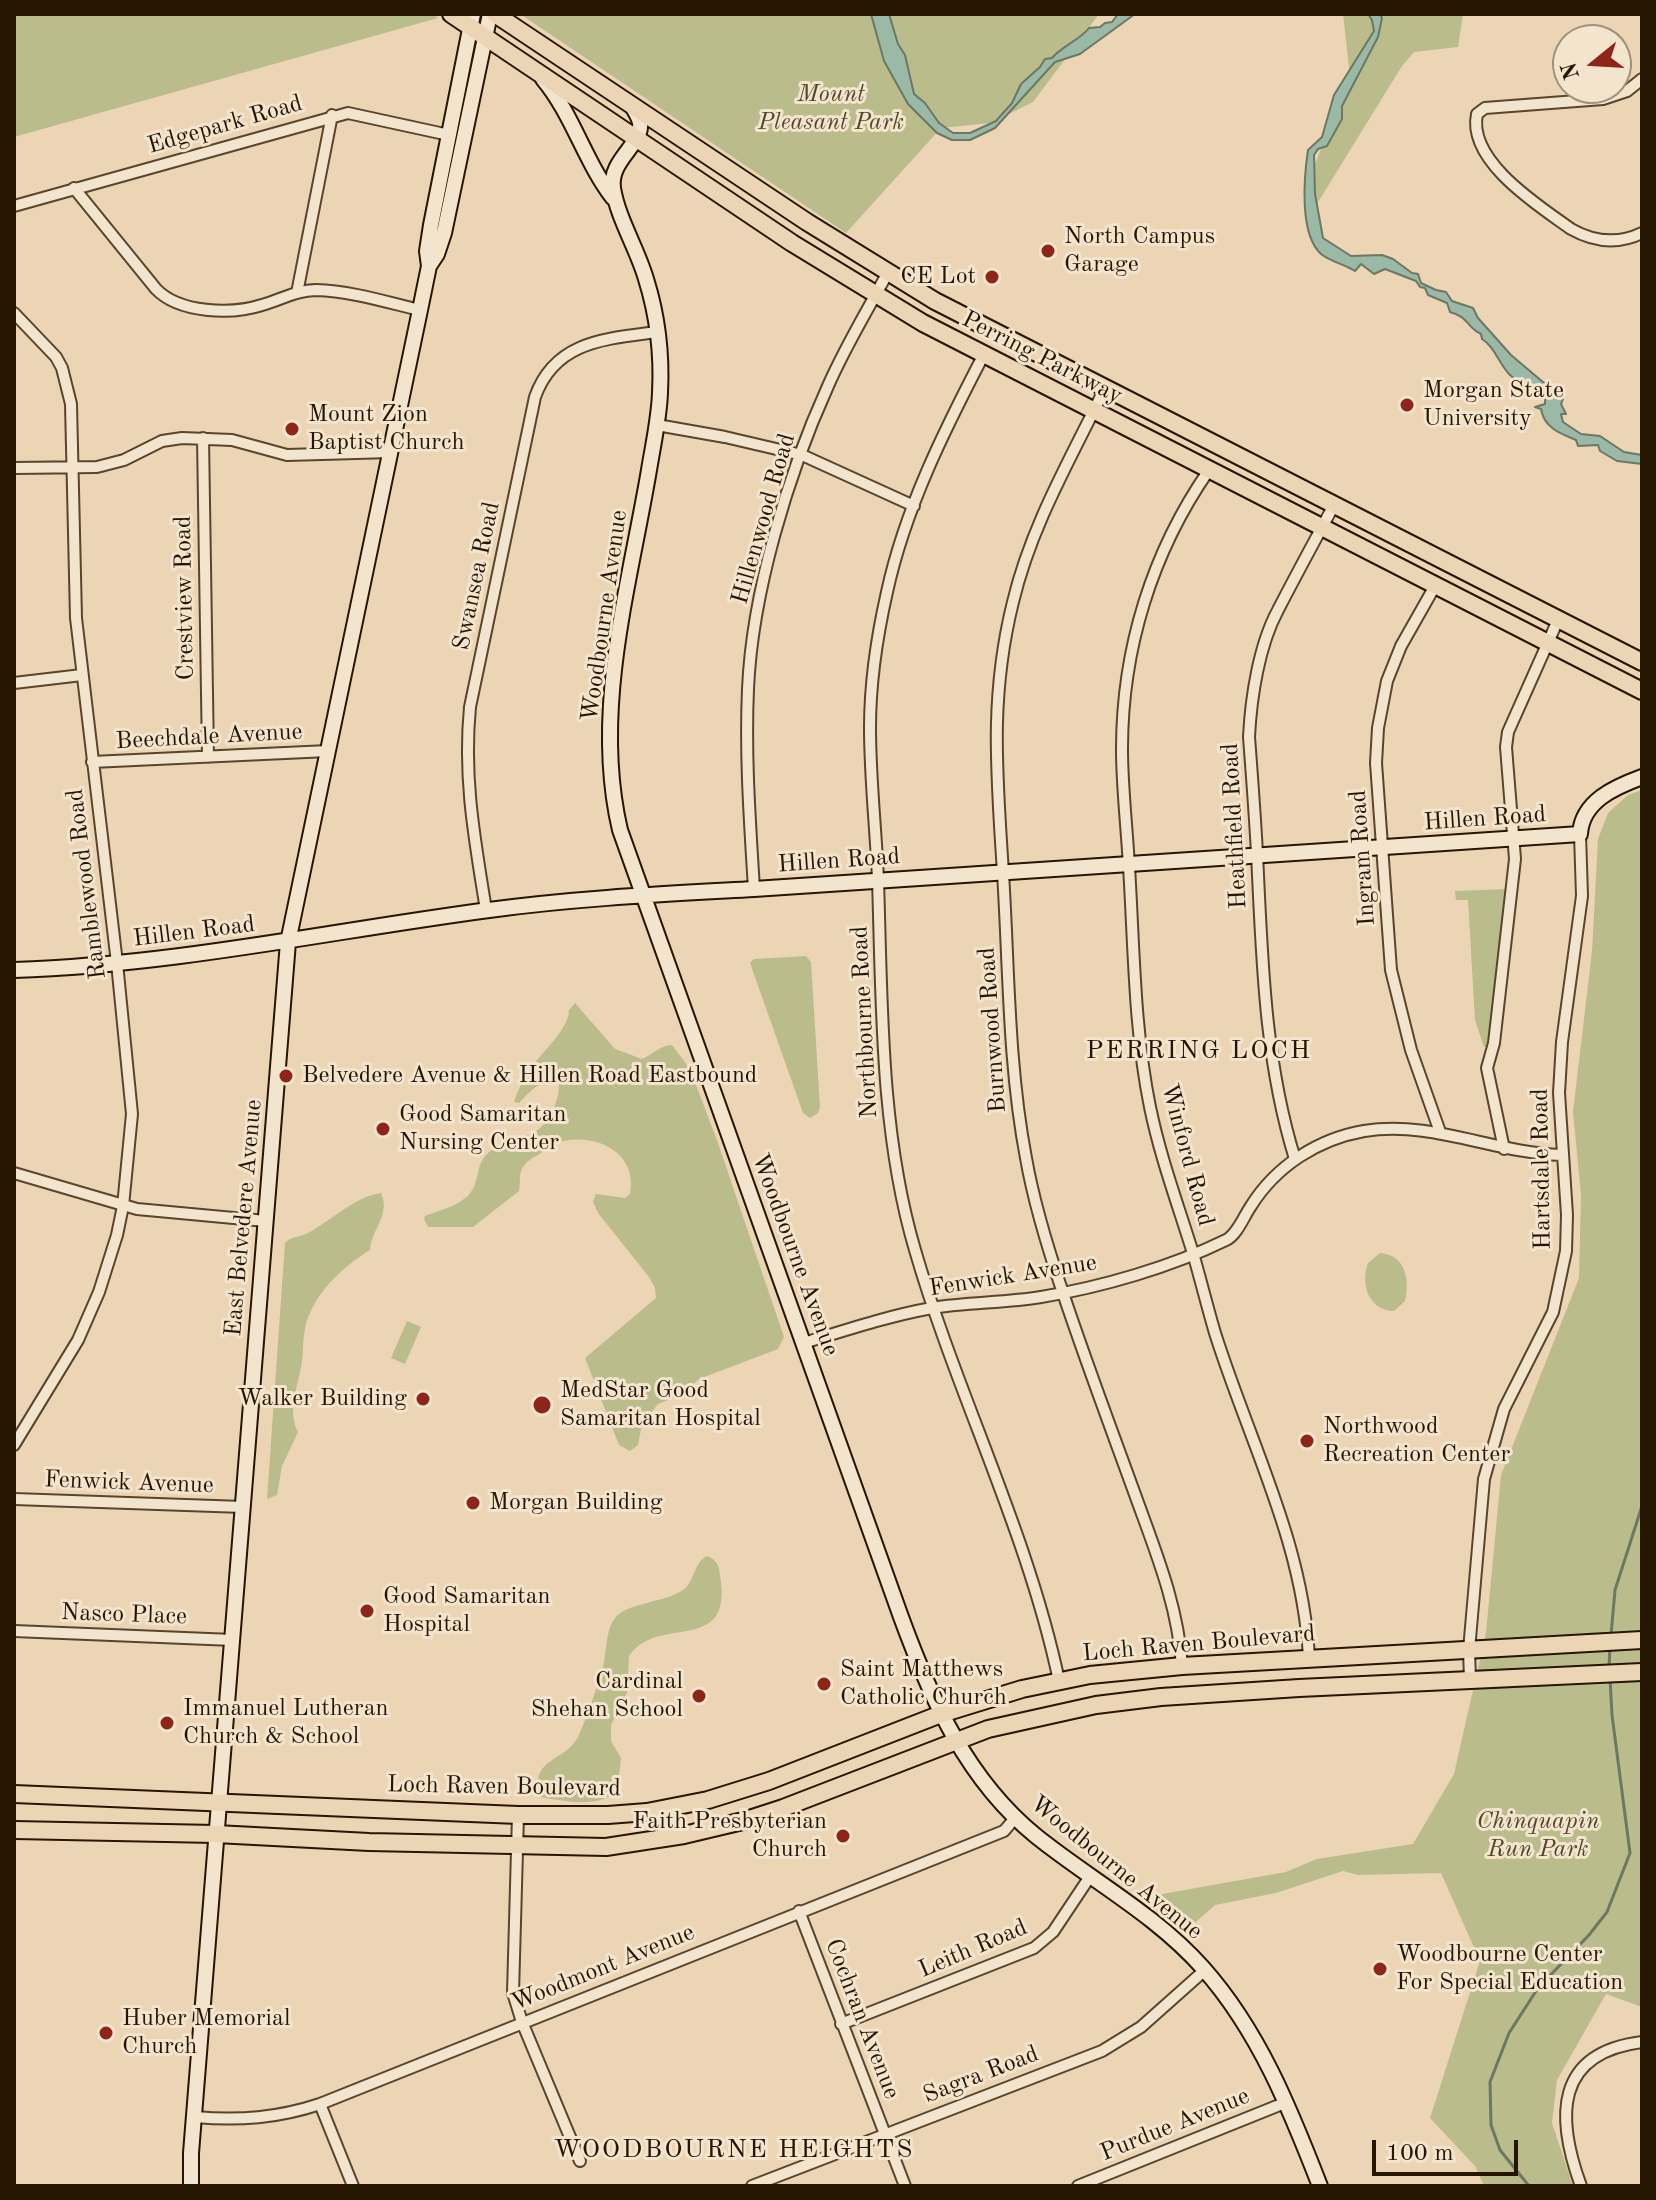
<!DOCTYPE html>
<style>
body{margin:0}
#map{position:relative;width:1656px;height:2200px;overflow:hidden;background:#ecd5b4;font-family:"Old Standard TT",serif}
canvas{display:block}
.frame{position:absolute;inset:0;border:16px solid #261500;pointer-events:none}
.north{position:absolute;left:1552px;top:24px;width:80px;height:80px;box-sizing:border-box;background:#f3e4ce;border:2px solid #a1917c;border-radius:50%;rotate:252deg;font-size:22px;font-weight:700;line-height:32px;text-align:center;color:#261500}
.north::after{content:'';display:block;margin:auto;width:28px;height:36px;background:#8f2418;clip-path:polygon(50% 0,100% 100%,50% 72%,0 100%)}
.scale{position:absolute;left:1372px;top:2140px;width:146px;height:36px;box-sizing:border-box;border:4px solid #261500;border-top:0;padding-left:10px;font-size:24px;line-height:28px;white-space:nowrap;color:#261500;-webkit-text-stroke:6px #f3e4ce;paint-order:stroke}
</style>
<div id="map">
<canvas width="1656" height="2200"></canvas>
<div class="frame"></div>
<div class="north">N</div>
<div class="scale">100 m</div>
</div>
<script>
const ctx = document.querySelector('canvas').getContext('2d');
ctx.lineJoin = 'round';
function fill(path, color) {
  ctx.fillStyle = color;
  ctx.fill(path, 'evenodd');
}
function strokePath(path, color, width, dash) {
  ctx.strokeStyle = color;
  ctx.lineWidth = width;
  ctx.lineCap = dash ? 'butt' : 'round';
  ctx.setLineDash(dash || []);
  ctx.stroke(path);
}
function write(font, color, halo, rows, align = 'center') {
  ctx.font = font + ' "Old Standard TT",serif';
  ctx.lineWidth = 6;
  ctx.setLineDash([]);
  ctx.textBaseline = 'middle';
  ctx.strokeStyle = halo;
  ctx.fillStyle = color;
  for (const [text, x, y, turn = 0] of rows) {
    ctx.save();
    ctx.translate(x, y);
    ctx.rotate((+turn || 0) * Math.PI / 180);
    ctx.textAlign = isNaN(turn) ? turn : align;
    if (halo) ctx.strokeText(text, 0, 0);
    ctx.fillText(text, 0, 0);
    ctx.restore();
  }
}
fill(new Path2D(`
 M14,14H433L438,18L14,137Z
 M520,14H1099L1033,102L991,123L941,128L846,233Z
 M1343,14H1463L1458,47L1414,52L1402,66L1315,207L1309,179L1350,76Z
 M1642,790V2007L1606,1994L1557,2080L1552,2123L1573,2186H1484L1475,2166L1430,2118L1480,1961L1441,1873L1358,1875L1343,1871L1276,1893L1215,1905L1188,1929L1159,1903L1162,1894L1286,1872L1317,1859L1413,1844L1454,1774L1486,1633L1501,1475L1579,1278L1581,1195L1573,1112L1592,951L1598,839L1608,813L1628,795Z
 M1508,889L1489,1046L1484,1047L1475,1020L1468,900H1456L1455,891Z
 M806,956L811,962L820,1107L818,1113L810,1118L803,1113L750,963L754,959Z
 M575,1003L615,1049L642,1059C652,1055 662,1044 672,1045L690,1069L718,1143L784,1337L778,1349L699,1379L683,1394L658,1404L642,1424L638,1445L630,1451L619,1445L585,1358L656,1298L655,1288L649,1277L598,1213L593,1202L596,1194L625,1198L630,1194C639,1149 589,1130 553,1144C547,1146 543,1152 538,1155C532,1158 527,1161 523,1167C518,1174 521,1183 519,1191L473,1227H428L424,1219L425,1216C443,1209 469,1204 475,1184C479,1174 478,1163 486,1155C508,1132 535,1146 551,1113C556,1104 559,1094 559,1084C541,1078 531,1090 519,1103L514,1102L515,1099C518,1091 521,1083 526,1075C537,1056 569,1031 569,1010Z
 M381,1193C391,1215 371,1230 370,1250C342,1267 311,1296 305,1329C302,1343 304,1358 300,1372C296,1391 288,1413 298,1432L282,1466L277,1495L267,1499L285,1243C292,1235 299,1238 308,1233C332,1220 354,1197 381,1193Z
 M1380,1253C1406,1255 1410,1280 1405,1301L1394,1311C1369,1311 1360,1284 1368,1263Z
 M407,1321L421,1327L405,1364L391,1358Z
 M707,1556C717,1560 719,1565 720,1575C734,1657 658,1613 629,1656L627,1693L611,1725V1741L621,1758L619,1775L612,1795C590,1808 562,1800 539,1797C530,1756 566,1763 579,1735C588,1714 595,1692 602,1671C607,1655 605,1630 615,1618C628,1602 665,1603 683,1590C695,1582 693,1563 707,1556Z`), '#babc8b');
const water = new Path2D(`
 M871,14H889L898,44L905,55L914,94L925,103L939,123L953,133H970L996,121L1012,103L1021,84L1040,67L1045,59L1052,58C1062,46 1080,40 1089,28L1100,27L1105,23L1112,22L1118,14H1135L1080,54L1055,62L995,128L970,140H952L937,133L908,104L884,61Z
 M1368,14H1380L1382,18L1378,37L1342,106V119L1327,146L1318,149L1314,155L1315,194L1323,238L1351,256L1382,255L1393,259L1412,273L1418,274L1421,283L1436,290L1446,292L1452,301L1473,308L1478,318L1511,355L1563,399L1561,404L1566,414H1561L1563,422L1581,434L1600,436L1624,452L1642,455V464L1617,461L1600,451L1598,445L1578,446L1576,440C1561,434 1544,428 1541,409L1535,407L1545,404V392C1534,386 1520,385 1510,375C1499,364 1495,347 1482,339L1481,334C1467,328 1469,317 1450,312L1447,303L1428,295L1425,288L1420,287L1416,281L1385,269L1374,274L1361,264L1355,271C1344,264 1331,262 1321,254C1299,234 1304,177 1308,150L1322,137L1334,95L1374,31L1372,20Z`);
fill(water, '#9ab9a7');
strokePath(water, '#6c7764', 2);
strokePath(new Path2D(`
 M1611,1635L1615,1590L1642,1506
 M1609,1667L1610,1646
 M1529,2186L1500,2150L1491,2125L1490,2082L1509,2033L1538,1988L1589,1935L1607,1912L1630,1853L1612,1715L1610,1678`), '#6c7764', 3);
const street = new Path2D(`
 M1642,79L1627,91L1603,99L1485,108L1477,114C1467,161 1539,206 1571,229C1594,242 1617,245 1642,233
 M74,188L156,289C179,313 231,315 262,305C280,300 297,290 316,290C351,291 386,302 420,310
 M14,206L348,113L449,135
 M297,293L332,115
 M14,313L56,357L62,368L71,404L76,618L117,963L132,1114L123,1206L117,1235L99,1292L78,1340L14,1445
 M983,356C944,431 905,509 887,592C877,636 870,683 870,728C870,779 876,830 878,880C882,1002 880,1132 915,1250C957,1395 1028,1533 1059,1681
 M1105,388C1071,458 1031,526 1013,602C989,698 997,776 1003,873C1009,968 1008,1064 1026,1158C1034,1204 1048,1249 1063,1293C1086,1362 1112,1431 1137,1500C1157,1555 1178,1607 1182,1666
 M657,425L725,437L802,455L914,506
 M203,438L208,757
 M14,468L97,467L124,460L162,441L182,438L232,440L287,455L391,452
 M1209,470C1152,552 1122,649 1122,749C1122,788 1127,828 1129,867C1134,946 1134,1029 1150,1107C1160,1156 1177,1202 1192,1250C1200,1277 1207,1306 1215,1333C1249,1441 1304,1544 1309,1659
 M1435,586L1401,646L1387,681L1378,728L1376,763L1391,970L1411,1050L1440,1132
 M14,683L82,675
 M92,762L328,751
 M754,889C750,823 745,756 748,689C752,593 788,474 828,386C845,347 867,311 887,274
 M486,910C475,841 463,779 470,707L535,397C555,341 605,339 657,332
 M1504,1149L1487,1068L1494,1043L1515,859L1506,747L1508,732L1558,620
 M1295,1159C1264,1059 1262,956 1257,854C1255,815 1252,776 1249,737C1251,697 1259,645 1278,610C1296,575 1315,540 1334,505
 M14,1173L137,1209L266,1221
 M804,1343C846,1330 888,1316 932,1308C968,1302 1005,1303 1041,1297C1102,1287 1171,1267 1226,1240C1237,1235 1244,1216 1251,1206C1276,1166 1318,1139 1364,1131C1432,1120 1494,1153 1561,1155
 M14,1499L243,1507
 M14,1631L233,1640
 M1470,1680L1469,1650L1484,1479L1504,1409L1553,1312L1566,1251L1567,1215L1559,1093L1562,1042L1582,896L1580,834
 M518,1815L513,1993L522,2022L580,2161
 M799,1911L905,2186
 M841,2024L1034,1948L1053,1932L1091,1875
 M320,2104L353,2186
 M195,2117C239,2121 278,2118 320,2104L1004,1831L1016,1817
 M752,2186L1102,2051L1141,2027L1205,1970
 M1078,2186L1287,2102
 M1581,2186C1556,2118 1554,2053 1642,2042`);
const secondary = new Path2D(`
 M543,79C573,115 585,162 613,198
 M632,106C635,111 639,117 640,123C643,144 609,160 613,188C618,219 637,248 646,279C657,314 662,355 660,393C659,419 653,445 649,470C629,588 592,711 620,830L901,1617C931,1699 967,1780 1036,1836C1092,1881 1155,1914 1203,1968C1259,2031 1290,2109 1320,2186
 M429,266L437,254L444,233L490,14
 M14,970C174,965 330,931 489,910C577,898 665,894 754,889L1580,834C1582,801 1615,787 1642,777
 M191,2186V2153L288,942L420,310L429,266L427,251L431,225L473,14`);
const primary = new Path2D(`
 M451,14L792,243L923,323L1642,691
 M495,14L807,222L935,301L1642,662
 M14,1794L518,1815H608L647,1812L708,1800L769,1781L941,1714L1022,1689L1090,1675L1182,1666L1642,1640
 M14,1830L216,1834L369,1842L606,1847L684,1835L743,1821L783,1808L988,1729L1096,1705L1161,1697L1299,1688L1642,1672`);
strokePath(street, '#58452d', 14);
strokePath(secondary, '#261500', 18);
strokePath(primary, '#261500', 20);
strokePath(street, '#f3e4ce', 10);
strokePath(secondary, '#f3e4ce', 14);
strokePath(primary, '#ecd5b4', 16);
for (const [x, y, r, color] of [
 [1048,251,8,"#8f2418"],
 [992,277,8,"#8f2418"],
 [1407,405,8,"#8f2418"],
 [292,429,8,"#8f2418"],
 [286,1076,8,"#8f2418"],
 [383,1129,8,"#8f2418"],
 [423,1399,8,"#8f2418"],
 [542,1405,10,"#8f2418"],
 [1307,1441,8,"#8f2418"],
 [473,1503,8,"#8f2418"],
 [367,1611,8,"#8f2418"],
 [824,1684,8,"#8f2418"],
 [699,1696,8,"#8f2418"],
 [167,1723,8,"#8f2418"],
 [843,1836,8,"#8f2418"],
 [1380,1969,8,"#8f2418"],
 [106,2033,8,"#8f2418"]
]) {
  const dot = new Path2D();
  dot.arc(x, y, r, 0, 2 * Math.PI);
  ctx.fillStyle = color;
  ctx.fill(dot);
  strokePath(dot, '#f3e4ce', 3);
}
write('italic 24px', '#52472a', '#f3e4ce', [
 ["Mount",831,95],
 ["Pleasant Park",831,123],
 ["Chinquapin",1538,1822],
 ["Run Park",1538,1850]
]);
write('24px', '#261500', '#f3e4ce', [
 ["Edgepark Road",225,125,-16],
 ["Perring Parkway",1042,358,27],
 ["Hillenwood Road",764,519,-74],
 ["Swansea Road",477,576,-78],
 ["Crestview Road",185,598,-91],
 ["Woodbourne Avenue",605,616,-82],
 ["Beechdale Avenue",209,737,-3],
 ["Hillen Road",1485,819,-4],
 ["Heathfield Road",1235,826,-93],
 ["Ingram Road",1363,858,-94],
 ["Hillen Road",839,861,-4],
 ["Ramblewood Road",87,884,-97],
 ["Hillen Road",194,932,-7],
 ["Northbourne Road",865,1022,-93],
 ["Burnwood Road",993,1030,-94],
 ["Winford Road",1187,1155,75],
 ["Hartsdale Road",1542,1169,-91],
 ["East Belvedere Avenue",244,1218,-85],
 ["Woodbourne Avenue",795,1255,70],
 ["Fenwick Avenue",1013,1276,-9],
 ["Fenwick Avenue",129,1483,2],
 ["Nasco Place",124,1615,2],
 ["Loch Raven Boulevard",1199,1644,-5],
 ["Loch Raven Boulevard",504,1787,1],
 ["Woodbourne Avenue",1116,1868,39],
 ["Leith Road",973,1949,-23],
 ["Woodmont Avenue",603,1968,-22],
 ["Cochran Avenue",862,2019,69],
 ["Sagra Road",981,2075,-21],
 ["Purdue Avenue",1175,2125,-22]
]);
write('24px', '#261500', '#f3e4ce', [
 ["North Campus",1064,237],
 ["Garage",1064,265],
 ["CE Lot",976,277,"right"],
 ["Morgan State",1423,391],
 ["University",1423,419],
 ["Mount Zion",308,415],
 ["Baptist Church",308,443],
 ["Belvedere Avenue & Hillen Road Eastbound",302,1076],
 ["Good Samaritan",399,1115],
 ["Nursing Center",399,1143],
 ["MedStar Good",560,1391],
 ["Samaritan Hospital",560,1419],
 ["Walker Building",407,1399,"right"],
 ["Northwood",1323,1427],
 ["Recreation Center",1323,1455],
 ["Morgan Building",489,1503],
 ["Good Samaritan",383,1597],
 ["Hospital",383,1625],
 ["Saint Matthews",840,1670],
 ["Catholic Church",840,1698],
 ["Cardinal",683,1682,"right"],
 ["Shehan School",683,1710,"right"],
 ["Immanuel Lutheran",183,1709],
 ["Church & School",183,1737],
 ["Faith Presbyterian",827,1822,"right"],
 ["Church",827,1850,"right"],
 ["Woodbourne Center",1396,1955],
 ["For Special Education",1396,1983],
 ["Huber Memorial",122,2019],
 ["Church",122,2047]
], 'left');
ctx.letterSpacing = '2px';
write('26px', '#261500', '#f3e4ce', [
 ["PERRING LOCH",1199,1051],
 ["WOODBOURNE HEIGHTS",734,2150]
]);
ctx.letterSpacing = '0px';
</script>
